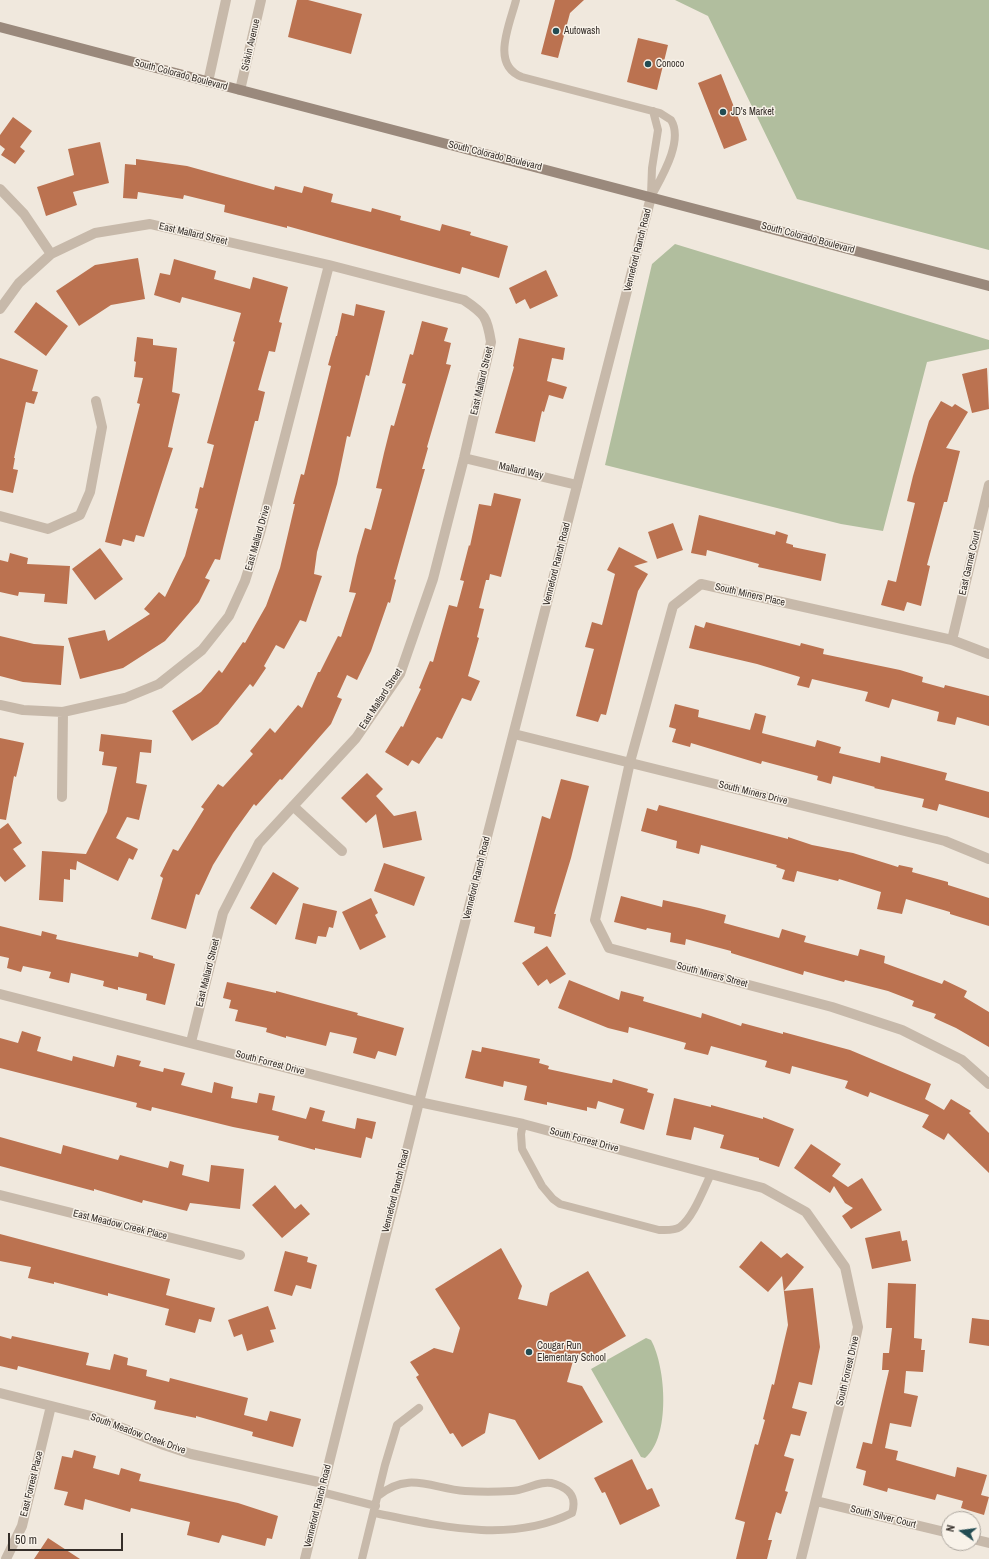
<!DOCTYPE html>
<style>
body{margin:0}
#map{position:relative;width:989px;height:1559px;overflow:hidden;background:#f0e8dd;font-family:"Archivo Narrow",sans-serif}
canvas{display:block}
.north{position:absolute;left:941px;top:1511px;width:40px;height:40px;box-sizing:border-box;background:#f8f2e9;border:1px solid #aaa49c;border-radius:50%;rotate:284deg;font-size:11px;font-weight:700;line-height:16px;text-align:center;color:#352e29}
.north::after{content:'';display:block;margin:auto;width:14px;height:18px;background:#224c53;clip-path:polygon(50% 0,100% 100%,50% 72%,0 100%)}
.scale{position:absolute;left:8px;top:1533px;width:115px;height:18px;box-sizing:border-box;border:2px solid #352e29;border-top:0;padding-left:5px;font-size:12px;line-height:14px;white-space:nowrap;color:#352e29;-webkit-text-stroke:3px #f8f2e9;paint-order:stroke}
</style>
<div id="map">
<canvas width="989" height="1559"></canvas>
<div class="north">N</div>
<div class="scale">50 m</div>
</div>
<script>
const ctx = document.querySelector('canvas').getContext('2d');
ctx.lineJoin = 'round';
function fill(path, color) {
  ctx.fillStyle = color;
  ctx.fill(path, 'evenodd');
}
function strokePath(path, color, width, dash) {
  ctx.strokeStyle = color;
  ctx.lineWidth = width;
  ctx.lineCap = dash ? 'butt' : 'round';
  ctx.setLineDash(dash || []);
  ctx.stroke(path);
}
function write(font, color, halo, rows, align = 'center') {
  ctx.font = font + ' "Archivo Narrow",sans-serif';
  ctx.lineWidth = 3;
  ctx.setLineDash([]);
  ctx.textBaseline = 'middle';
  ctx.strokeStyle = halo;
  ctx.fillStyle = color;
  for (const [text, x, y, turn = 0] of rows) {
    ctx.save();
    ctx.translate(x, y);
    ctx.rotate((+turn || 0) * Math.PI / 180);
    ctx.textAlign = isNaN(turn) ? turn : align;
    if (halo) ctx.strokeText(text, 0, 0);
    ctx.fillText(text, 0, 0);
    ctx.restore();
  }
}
fill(new Path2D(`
 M675,0H989V250L797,199L708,16Z
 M675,244L989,340V349L927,362L883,531L841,524L605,465L652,264Z
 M646,1338L651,1340C666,1367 671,1437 645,1458L641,1457L591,1369Z`), '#b1be9e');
fill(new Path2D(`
 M297,0H308L362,14L351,54L288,37Z
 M555,0H584L570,13L558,58L541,54Z
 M638,38L668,45L657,90L627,82Z
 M721,74L747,140L724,149L698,83Z
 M13,117L32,131L20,147L25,151L15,164L1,155L5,149L0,145V135Z
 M100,142L109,183L73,192L77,205L46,216L37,187L74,175L68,149Z
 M136,159L187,166L274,190L275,186L302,193L304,186L333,194L331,202L371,212L372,208L401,216L400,220L440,231L442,224L471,232L470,235L508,246L499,278L462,267L460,274L287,226V228L224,212L225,205L184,195L183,199L138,192L137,199L123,198L125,164L136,165Z
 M138,258L145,299L111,305L79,326L56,291L95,265Z
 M174,259L216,271L214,279L250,289L253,277L288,287L279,322L282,323L275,352L269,351L258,390L265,392L258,421H255L220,560L215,559L205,578L210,580L199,602L165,641L123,668L80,679L68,638L105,630L108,641L150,614L144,609L159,592L165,597L185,556L198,509L195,508L200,487L203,488L214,445L207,443L235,342L233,341L241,313L182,297L180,303L154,295L160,273L170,275Z
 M546,270L558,296L530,309L525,299L516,304L509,288Z
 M36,302L68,326L46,356L14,332Z
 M356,304L385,311L369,376L366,375L350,437L347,436L337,484L317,552L314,574L322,576L306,622L300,620L284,649L276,645L264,666L266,668L253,687L250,684L218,724L192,741L172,711L201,692L219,670L222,673L243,642L245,643L266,606L280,568L295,504H293L301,474L304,475L331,366L328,365L336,336H337L342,313L354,316Z
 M422,321L448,328L444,341L451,343L446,364L451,365L427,447L428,448L422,469H425L394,579L396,580L390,603L388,602L371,651L357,680L347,675L337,697L342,699L331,724L282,780L280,779L256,806L254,804L233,833L213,865L199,895L196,894L186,929L151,919L163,878L160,876L173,849L178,851L204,809L201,807L218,784L223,787L253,754L250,751L270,728L275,733L298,705L302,708L318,672H320L338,636L341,637L356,593L349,592L357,556L365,528L371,530L382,489L376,488L384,453L391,425L394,426L406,384L402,383L410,354L413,355Z
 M137,337L153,339V345L177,348L172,392L180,394L168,447L173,448L144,537L136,535L134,542L123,539L121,546L105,542L140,404L137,403L143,378L134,377L136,362L134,361Z
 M519,338L565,348L563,360L552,358L547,381L567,387L563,399L549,395L544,412L542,411L535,442L495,433L514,367L513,366Z
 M0,358L38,370L32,391L38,392L34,404L26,402L14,458H15L13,469L18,470L13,493L0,490Z
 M987,368L989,409L972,413L962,374Z
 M941,401L952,407L955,404L968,412L946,448L960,451L947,502H944L927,565L930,566L921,606L907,602L904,611L881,605L888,580L896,582L915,503L907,501L913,476L929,421Z
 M494,493L521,499L501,577L490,574L489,580H486L479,608L484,609L477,637L479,638L468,676L480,681L471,701L462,698L442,739L437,737L419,764L412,760L408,766L385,752L401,726L403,727L421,689L419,688L430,661L433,662L449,605L457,607L464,581L460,580L469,545L470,546L479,504L491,506Z
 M699,515L775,535L776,531L788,535L786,543L793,545V547L826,554L821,581L758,567L759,564L707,550L706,556L691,553Z
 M673,523L683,550L657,559L648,532Z
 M619,547L648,562L634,566L648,574L638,591L606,715L601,714L598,722L576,716L594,649L585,647L592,622L602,625L615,574L607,570Z
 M100,548L123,579L95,600L72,569Z
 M10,553L28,558L27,564L70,566L67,604L44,602L45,594L19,592L18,596L0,592V560L8,562Z
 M706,622L800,646L801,643L824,649L823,654L900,670L923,677L922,682L944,688L945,685L989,696V726L957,717L955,725L937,721L939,712L892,699L889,708L865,701L868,692L812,679L809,688L797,685L800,677L757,664L689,648L695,625L704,628Z
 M0,636L34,644L64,646L61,685L23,682L0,676Z
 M675,704L699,710L698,717L750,730L755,713L766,716L762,733L815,747L817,740L841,747L839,753L880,763L881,756L947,773L945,780L989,792V818L939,804L937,811L922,807L924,799L874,788L875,787L833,776L831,784L817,780L818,776L762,761L761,764L691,743L690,747L672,742L676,729L669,727Z
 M101,734L152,740L151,753L140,752L136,783L147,785L139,820L127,817L116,838L138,849L133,860L129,858L118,881L77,861L76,870L70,869V880L64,879L63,902L39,900L42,851L86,854L107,812L117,767L102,765L104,752L99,751Z
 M0,738L24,743L16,777L14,776L6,820L0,819Z
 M367,773L383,789L376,796L394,816L416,811L422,840L383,848L376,814L366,823L341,798Z
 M561,779L589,786L571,858L554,914H556L551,937L534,933L535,927L514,922L542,816L550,819Z
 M659,805L788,839V837L812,845L853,853L898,867L899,865L913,868L912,872L948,882V885L989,898V926L950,914V912L906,899L902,914L877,909L881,892L839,879L838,881L797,871L794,882L782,879L785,870L776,867L777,865L701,845L699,854L676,848L677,841L641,831L647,808L657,811Z
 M8,823L22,843L13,849L26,866L5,882L0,876V829Z
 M384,863L425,877L414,906L374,891Z
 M273,872L299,888L276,925L250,908Z
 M621,896L662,907L663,900L699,908L726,915L724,923L779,938L782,929L806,936L804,942L858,956L860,949L885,956L884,963L942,984L944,980L967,991L964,997L989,1012V1047L956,1028L934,1018L936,1014L912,1006L914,1001L888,991L845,980L844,982L804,971L803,975L731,953V951L686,939L685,945L670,942L671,933L647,928L646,930L614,922Z
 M371,898L378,913L375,915L386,937L360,950L342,912Z
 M303,903L337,911L333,928L329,927L326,937L318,936L316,944L295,939Z
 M0,926L41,936L42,931L57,935L56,939L138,957L139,952L153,956V958L175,964L165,1005L146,1000L147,994L118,987V990L103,986L104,981L71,973L69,983L49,978L51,972L23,966L21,972L7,968L9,958L0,956Z
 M547,946L566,974L550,984L547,979L538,986L522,963Z
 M569,980L619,1000L621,991L644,997L643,1001L701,1018L702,1013L741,1026L742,1023L783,1034V1032L850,1050L931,1084L925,1099L944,1110L951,1099L971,1111L969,1113L989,1133V1173L948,1133L944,1140L922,1127L929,1115L870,1092L868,1097L845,1088L848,1081L792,1066L790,1074L765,1067L767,1061L711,1046L708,1055L684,1049L686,1043L629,1027L628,1033L608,1028L558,1008Z
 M227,982L276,993V991L313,1001L358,1013L357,1015L404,1028L396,1056L378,1051L375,1059L353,1053L357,1038L330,1032L326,1046L286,1036V1038L266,1032L267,1028L235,1021L238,1010L229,1008L231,1000L223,998Z
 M22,1031L41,1037L37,1051L72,1061L73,1056L114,1067L117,1055L141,1061L139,1066L163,1072L164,1068L185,1073L181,1085L212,1093L214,1082L233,1087L231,1098L257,1103L259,1093L275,1096L272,1110L306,1119L310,1107L325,1111L322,1121L355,1129L357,1118L376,1122L372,1139L366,1137L361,1158L315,1148V1150L278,1140L279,1136L233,1127L152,1107L151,1111L136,1107L137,1103L0,1068V1038L18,1043Z
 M482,1047L540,1059L539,1063L549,1066L548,1069L612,1083L613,1079L648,1089L647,1092L654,1094L644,1130L620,1123L624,1109L598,1101L596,1109L587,1107V1111L547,1102V1105L524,1100L527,1086L504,1081L503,1087L465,1078L472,1050L481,1052Z
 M674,1098L711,1107V1105L763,1119V1117L794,1129L779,1167L759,1160V1158L720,1148L724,1135L694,1127L691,1140L666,1135Z
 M0,1137L61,1154L63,1145L118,1160L120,1155L168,1168L170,1161L184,1165L182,1175L209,1182L211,1165L244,1169L240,1209L190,1203L187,1211L143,1200L142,1203L94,1189V1191L0,1166Z
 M811,1144L841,1164L832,1176L848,1187L862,1178L882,1210L851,1229L842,1216L853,1208L845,1203L834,1186L830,1193L794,1168Z
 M275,1185L295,1209L301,1204L310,1214L282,1238L252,1205Z
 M900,1231L902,1241L907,1240L911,1261L872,1269L865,1238Z
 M0,1234L170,1279L166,1295L215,1308L211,1322L199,1319L195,1333L165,1325L169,1309L108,1293V1296L54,1282V1284L28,1278L31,1267L0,1261Z
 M761,1241L781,1258L787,1253L804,1267L784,1291L813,1288L820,1347L812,1385L799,1382L792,1408L807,1412L800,1436L791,1434L784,1456L794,1459L785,1491L788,1492L781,1514L776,1512L768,1540H772L767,1559H736L745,1522L735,1519L755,1444L758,1445L765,1420L763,1419L772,1384L774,1385L788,1325L782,1276L768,1292L739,1267Z
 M501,1248L522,1286L518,1299L547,1306L550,1293L588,1271L626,1336L588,1358L575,1354L567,1382L582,1386L603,1422L539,1460L515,1420L489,1413L485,1433L462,1447L453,1433L450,1434L416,1377L419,1375L410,1362L434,1348L453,1353L460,1328L435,1289Z
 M285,1251L308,1257L307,1262L317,1265L311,1289L296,1285L292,1296L274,1291Z
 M888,1283L916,1284L914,1338L922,1339L921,1350H925L923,1372L906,1371L904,1393L918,1396L911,1427L890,1423L885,1448L898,1451L896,1460L955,1477L957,1467L987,1475L981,1495L989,1497L984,1515L961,1508L963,1501L937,1494L935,1500L888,1488L887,1492L863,1485L866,1471L856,1468L863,1442L872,1444L889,1370H882L883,1353H889L892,1328H886Z
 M268,1306L276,1329L270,1330L274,1342L247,1351L242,1334L234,1337L228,1320Z
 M972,1318L989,1320V1346L969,1343Z
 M0,1336L11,1339L12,1336L89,1353L86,1365L110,1370L114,1354L128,1358L127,1365L147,1370L146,1376L169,1382L170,1378L248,1398L244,1415L267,1421L270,1411L301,1419L293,1447L252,1436L253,1432L196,1416V1418L154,1409L156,1401L18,1366L17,1370L0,1366Z
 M74,1450L96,1456L93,1468L119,1475L121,1468L141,1474L139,1481L238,1503L278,1516L272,1539L267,1538L265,1546L222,1535L219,1543L187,1535L190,1522L131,1508L130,1512L85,1499L83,1510L64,1505L68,1492L54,1489L62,1456L72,1458Z
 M632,1459L647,1490L652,1488L660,1506L620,1525L605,1492L602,1493L594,1478Z
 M48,1538L80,1559H34Z`), '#bb7250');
strokePath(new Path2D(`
 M516,0C510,24 490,65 522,77L660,113L671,120C684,141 661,178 651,197
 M651,195L652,168L658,130L653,111
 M523,1124L521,1134L522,1149L542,1186L553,1199L560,1204L659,1230C666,1230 674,1231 680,1227C693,1218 704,1188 711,1174
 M321,1492L376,1506
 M375,1513C439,1526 510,1544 572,1513C577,1497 570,1489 555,1484C541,1479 525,1491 511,1491C496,1492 480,1492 465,1491C431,1488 408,1471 378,1496
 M362,1559L385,1465L397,1425L419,1408`), '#c7b9aa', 8);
strokePath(new Path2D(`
 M208,82L226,0
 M240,90L261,0
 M0,189L24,214L51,254
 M0,309L19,283L51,254L95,233L150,224L329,265L464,300C485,314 487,317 491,342L464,458L433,579L400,674L356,738L259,843L223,913L191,1042
 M464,458L577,485
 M0,516L48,529L80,515L90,492L102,427L96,401
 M952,640L989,485
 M989,654L952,640L701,584L673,606L630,762L595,920L609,948L832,1007L902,1030L962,1060L989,1084
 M0,705L23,710L63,712L125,698L159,684L202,650L229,616L245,581L260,533L329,265
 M514,734L945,841L989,859
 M62,797L63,712
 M293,806L342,851
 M0,994L419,1102L523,1124L763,1188L806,1212L845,1267L858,1327L850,1364L801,1559
 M0,1195L240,1255
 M0,1393L95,1417L164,1445L191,1454L323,1483
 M816,1501L949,1533
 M973,1539L989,1543
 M6,1559L22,1526L51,1406`), '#c7b9aa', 10);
strokePath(new Path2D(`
 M305,1559L419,1102L651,197`), '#c7b9aa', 10);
strokePath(new Path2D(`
 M0,27L989,286`), '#9a897c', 10);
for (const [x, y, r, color] of [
 [556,31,4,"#224c53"],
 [648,64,4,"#224c53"],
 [723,112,4,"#224c53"],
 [529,1352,4,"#224c53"]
]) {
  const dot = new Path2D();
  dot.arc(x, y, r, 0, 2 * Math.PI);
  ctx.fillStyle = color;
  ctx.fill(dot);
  strokePath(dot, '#f8f2e9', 1.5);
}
write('10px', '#352e29', '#f8f2e9', [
 ["Autowash",564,31],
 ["Conoco",656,64],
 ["JD's Market",731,112],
 ["Cougar Run",537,1346],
 ["Elementary School",537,1358]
], 'left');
write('10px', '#352e29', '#f8f2e9', [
 ["Siskin Avenue",251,45,-77],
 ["South Colorado Boulevard",181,75,15],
 ["South Colorado Boulevard",495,156,14],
 ["East Mallard Street",193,234,13],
 ["South Colorado Boulevard",808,238,15],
 ["Venneford Ranch Road",638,250,-76],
 ["East Mallard Street",482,381,-77],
 ["Mallard Way",521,471,13],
 ["East Mallard Drive",258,538,-74],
 ["East Garnet Court",970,563,-77],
 ["Venneford Ranch Road",557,564,-76],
 ["South Miners Place",750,595,13],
 ["East Mallard Street",381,699,-57],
 ["South Miners Drive",753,793,14],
 ["Venneford Ranch Road",477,878,-76],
 ["East Mallard Street",208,973,-76],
 ["South Miners Street",712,975,15],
 ["South Forrest Drive",270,1063,15],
 ["South Forrest Drive",584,1140,15],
 ["Venneford Ranch Road",396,1191,-76],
 ["East Meadow Creek Place",120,1225,14],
 ["South Forrest Drive",848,1371,-77],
 ["South Meadow Creek Drive",138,1434,20],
 ["East Forrest Place",32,1484,-76],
 ["Venneford Ranch Road",318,1506,-76],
 ["South Silver Court",883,1517,14]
]);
</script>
